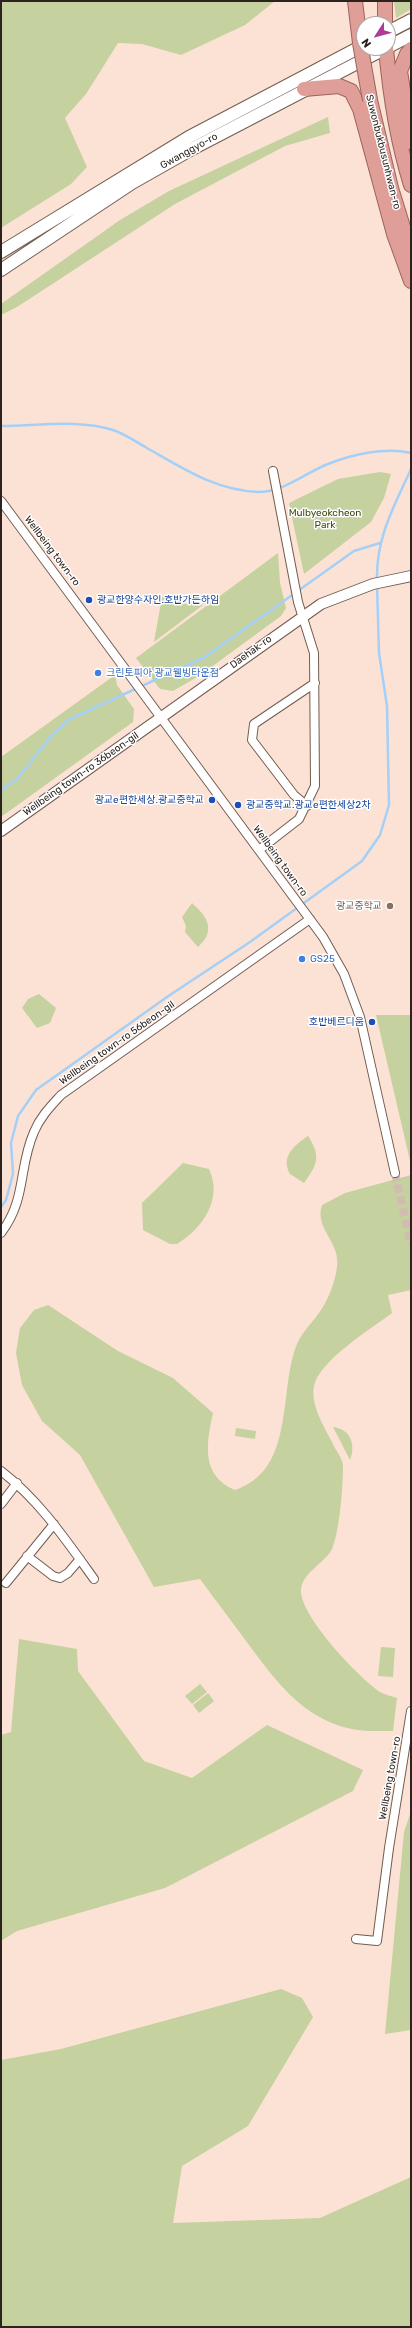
<!DOCTYPE html>
<meta charset="utf-8">
<style>
body{margin:0}
#map{position:relative;width:412px;height:2328px;overflow:hidden;background:#fce2d5;font-family:Rubik,sans-serif}
canvas{display:block}
.frame{position:absolute;inset:0;border:2px solid #2c231e;pointer-events:none}
.north{position:absolute;left:356px;top:16px;width:40px;height:40px;box-sizing:border-box;background:#fff;border:1px solid #aba7a5;border-radius:50%;rotate:234deg;font-size:11px;font-weight:700;line-height:16px;text-align:center;color:#2c231e}
.north::after{content:'';display:block;margin:auto;width:14px;height:18px;background:#ae3c96;clip-path:polygon(50% 0,100% 100%,50% 72%,0 100%)}
</style>
<div id="map">
<canvas width="412" height="2328"></canvas>
<div class="frame"></div>
<div class="north">N</div>
</div>
<script>
const ctx = document.querySelector('canvas').getContext('2d');
ctx.lineJoin = 'round';
function fill(path, color) {
  ctx.fillStyle = color;
  ctx.fill(path, 'evenodd');
}
function strokePath(path, color, width, dash) {
  ctx.strokeStyle = color;
  ctx.lineWidth = width;
  ctx.lineCap = dash ? 'butt' : 'round';
  ctx.setLineDash(dash || []);
  ctx.stroke(path);
}
function write(font, color, halo, rows, align = 'center') {
  ctx.font = font + ' Rubik,"Noto Sans KR",sans-serif';
  ctx.lineWidth = 3;
  ctx.setLineDash([]);
  ctx.textBaseline = 'middle';
  ctx.strokeStyle = halo;
  ctx.fillStyle = color;
  for (const [text, x, y, turn = 0] of rows) {
    ctx.save();
    ctx.translate(x, y);
    ctx.rotate((+turn || 0) * Math.PI / 180);
    ctx.textAlign = isNaN(turn) ? turn : align;
    if (halo) ctx.strokeText(text, 0, 0);
    ctx.fillText(text, 0, 0);
    ctx.restore();
  }
}
fill(new Path2D(`
 M1,1H275L245,25L181,55L142,44L118,43L86,94L65,118L87,167L71,184L1,228Z
 M394,1H411V9L396,18Z
 M328,117L330,133L285,146L175,204L17,307L1,315V304L120,220L169,191Z
 M380,472L391,474L384,498L371,522L304,574L289,503L338,479Z
 M278,553L280,583L286,608L281,616L199,676L173,691L160,689L136,658Z
 M162,597L185,604L203,605L154,642Z
 M115,675L117,685L134,709L133,722L1,817V757Z
 M192,903C208,917 216,931 198,947L185,932L186,926L182,917Z
 M39,994L56,1008L50,1023L37,1028L22,1008L28,999Z
 M376,1015H411V1165Z
 M308,1136C321,1156 318,1164 304,1183L290,1174C280,1156 295,1145 308,1136Z
 M183,1163L209,1169C223,1199 203,1228 177,1244H170L143,1230L142,1203Z
 M411,1175V1290L388,1295L392,1313C372,1328 319,1361 314,1386C310,1407 327,1431 335,1448C338,1453 342,1459 343,1465C343,1485 340,1530 332,1549C325,1563 303,1572 301,1589C298,1614 359,1678 380,1692C385,1695 392,1696 397,1698L393,1731C377,1731 362,1732 347,1728C301,1716 276,1681 249,1645C233,1623 216,1601 200,1579L154,1587L80,1455L42,1421L22,1385L16,1353L20,1328L34,1310L48,1305L118,1351L173,1378L213,1413C206,1444 201,1476 235,1490C296,1470 278,1390 297,1344C302,1333 309,1326 316,1317C327,1303 335,1284 337,1267C341,1242 314,1229 322,1205L345,1193Z
 M333,1427C351,1429 356,1445 350,1460Z
 M236,1428L256,1431L255,1439L235,1436Z
 M19,1639L77,1649L78,1671L144,1761L192,1778L267,1725L363,1770L353,1791L165,1888L17,1931L1,1941V1735L11,1732Z
 M381,1647L395,1648L393,1677L378,1676Z
 M200,1684L207,1692L192,1704L185,1696Z
 M208,1693L214,1701L199,1713L193,1705Z
 M411,1811V2030L385,2034L404,1832Z
 M281,1989L302,1998L313,2017L248,2126L182,2166L173,2223L320,2218L411,2177V2327H1V2060L61,2049Z`), '#c5d19e');
strokePath(new Path2D(`
 M1,426C35,426 81,419 113,430C125,434 136,442 147,448C184,469 215,490 258,492C284,492 305,473 328,464C353,454 385,447 411,453
 M377,580C376,537 394,507 411,469
 M1,790L17,779L53,734L70,719L205,657L354,551L380,543
 M1,1207L6,1200L13,1174L11,1143L18,1116L36,1090L167,997L250,942L362,861L380,835L389,805L387,706L379,653L377,585`), '#a4d0f8', 2.5);
strokePath(new Path2D(`
 M395,1173L411,1245`), '#d2bcb0', 8, [8, 4]);
const minor = new Path2D(`
 M1,501L323,937L344,974L360,1017L395,1173
 M307,806L294,795L252,740L254,724L315,683
 M259,850L299,819L315,786L314,653L298,602L273,471
 M1,1233C27,1199 18,1168 34,1132C40,1117 51,1106 61,1095L310,919
 M1,1471C39,1500 66,1540 94,1579
 M1,1504L17,1483
 M27,1556L53,1576L60,1578L68,1573L80,1559
 M6,1583L54,1524
 M356,1939L377,1941L389,1848L411,1711`);
const tertiary = new Path2D(`
 M1,831L321,604L373,584L411,576`);
const secondary = new Path2D(`
 M388,32L411,20
 M388,47L411,35
 M1,252L189,137L364,45
 M1,270L132,183L192,149L386,48`);
const trunk = new Path2D(`
 M355,1L360,43
 M385,24V1
 M386,48C390,95 397,140 411,185
 M411,49L407,54L400,71L411,142
 M304,89L339,86L351,91L360,109L394,234L411,281
 M370,100L391,188L411,253`);
strokePath(minor, '#715c50', 10);
strokePath(tertiary, '#715c50', 12);
strokePath(secondary, '#715c50', 14);
strokePath(trunk, '#9c635d', 16);
strokePath(minor, '#fff', 8);
strokePath(tertiary, '#fff', 10);
strokePath(secondary, '#fff', 12);
strokePath(trunk, '#e09e98', 14);
const trunkBridge = new Path2D(`
 M360,43L370,100`);
strokePath(trunkBridge, '#9c635d', 16, []);
strokePath(trunkBridge, '#e09e98', 14);
for (const [x, y, r, color] of [
 [89,600,4,"#1a4fb4"],
 [98,673,4,"#3f7fe0"],
 [212,800,4,"#1a4fb4"],
 [238,805,4,"#1a4fb4"],
 [390,906,4,"#8d6e63"],
 [302,959,4,"#3f7fe0"],
 [372,1022,4,"#1a4fb4"]
]) {
  const dot = new Path2D();
  dot.arc(x, y, r, 0, 2 * Math.PI);
  ctx.fillStyle = color;
  ctx.fill(dot);
  strokePath(dot, '#fff', 1.5);
}
write('10px', '#2c231e', '#fff', [
 ["Gwanggyo-ro",189,151,-29],
 ["Suwonbukbusunhwan-ro",383,152,76],
 ["Wellbeing town-ro",52,551,53],
 ["Daehak-ro",251,652,-36],
 ["Wellbeing town-ro 36beon-gil",81,774,-35],
 ["Wellbeing town-ro",280,861,54],
 ["Wellbeing town-ro 56beon-gil",117,1043,-35],
 ["Wellbeing town-ro",390,1778,-80]
]);
write('10px', '#404b0e', '#fff', [
 ["Mulbyeokcheon",325,513],
 ["Park",325,525]
]);
write('10px', '#164399', '#fff', [
 ["광교한양수자인.호반가든하임",97,600],
 ["광교e편한세상.광교중학교",204,800,"right"],
 ["광교중학교.광교e편한세상2차",246,805],
 ["호반베르디움",364,1022,"right"]
], 'left');
write('10px', '#366cbe', '#fff', [
 ["크린토피아 광교웰빙타운점",106,673],
 ["GS25",310,959]
], 'left');
write('10px', '#785e54', '#fff', [
 ["광교중학교",382,906]
], 'right');
</script>
